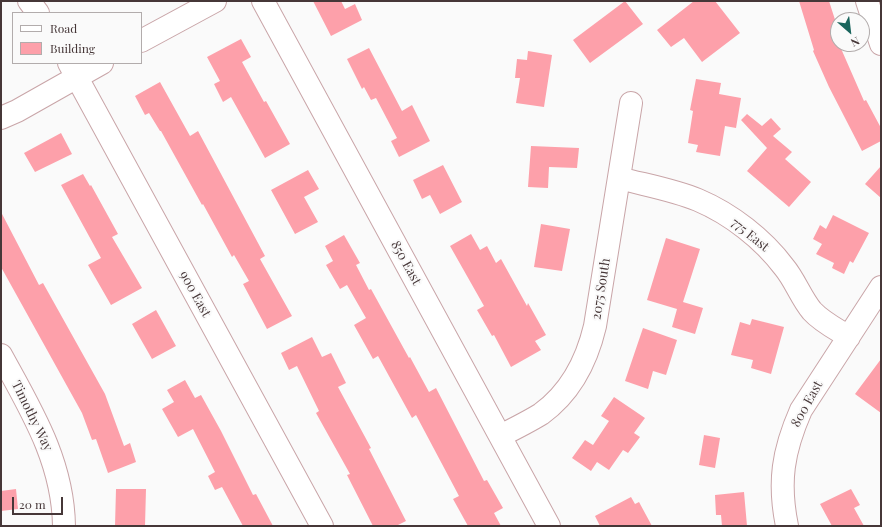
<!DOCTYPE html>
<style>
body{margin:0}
#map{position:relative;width:882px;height:527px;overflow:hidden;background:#fafafa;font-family:"Playfair Display",serif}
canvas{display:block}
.frame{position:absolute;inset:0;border:2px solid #463738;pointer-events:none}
.legend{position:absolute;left:12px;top:12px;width:130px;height:52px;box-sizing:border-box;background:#fafafa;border:1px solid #b2acac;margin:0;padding:5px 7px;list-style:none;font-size:12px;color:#463738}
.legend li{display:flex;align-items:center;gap:8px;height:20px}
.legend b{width:20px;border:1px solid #b2acac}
.north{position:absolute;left:830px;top:12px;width:40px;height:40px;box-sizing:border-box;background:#fafafa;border:1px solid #b2acac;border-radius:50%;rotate:152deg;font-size:11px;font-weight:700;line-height:16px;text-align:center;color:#463738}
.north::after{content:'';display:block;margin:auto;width:14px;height:18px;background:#1a655d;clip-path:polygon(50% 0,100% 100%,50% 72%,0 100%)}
.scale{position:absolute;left:12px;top:497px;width:51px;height:18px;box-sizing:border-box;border:2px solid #463738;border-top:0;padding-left:5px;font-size:12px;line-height:14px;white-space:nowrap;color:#463738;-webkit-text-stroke:3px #fafafa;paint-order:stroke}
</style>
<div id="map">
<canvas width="882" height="527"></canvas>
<div class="frame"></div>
<ul class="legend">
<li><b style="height:5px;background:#fff"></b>Road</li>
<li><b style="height:11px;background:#fda0aa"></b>Building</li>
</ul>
<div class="north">N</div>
<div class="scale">20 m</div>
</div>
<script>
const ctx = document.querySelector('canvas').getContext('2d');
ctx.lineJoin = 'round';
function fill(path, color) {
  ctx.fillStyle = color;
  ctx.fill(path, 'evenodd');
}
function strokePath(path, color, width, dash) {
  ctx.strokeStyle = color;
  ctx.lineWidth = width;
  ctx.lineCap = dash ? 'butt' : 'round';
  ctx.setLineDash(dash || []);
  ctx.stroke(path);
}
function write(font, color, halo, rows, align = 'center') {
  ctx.font = font + ' "Playfair Display",serif';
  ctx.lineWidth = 4;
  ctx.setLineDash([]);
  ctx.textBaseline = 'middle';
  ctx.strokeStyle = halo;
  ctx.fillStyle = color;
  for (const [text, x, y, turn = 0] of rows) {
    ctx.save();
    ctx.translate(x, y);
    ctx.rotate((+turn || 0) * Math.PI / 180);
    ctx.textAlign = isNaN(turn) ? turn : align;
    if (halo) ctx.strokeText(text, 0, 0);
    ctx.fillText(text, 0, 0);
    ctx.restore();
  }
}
fill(new Path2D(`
 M313,1H341L345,9L355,4L362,20L331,36Z
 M625,1L643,24L590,63L573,40Z
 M694,1H715L740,33L702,62L684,38L671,47L657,30Z
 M799,1H829L838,29L834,30L838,40V44H839L864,101L866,100L881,128V141L862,151L829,87L813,51L814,50Z
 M241,39L251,57L242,62L264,102L266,101L290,144L265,158L231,97L223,102L214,84L220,81L207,57Z
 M369,48L402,111L412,105L430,141L399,157L391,141L397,138L376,98L371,100L364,87L362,89L347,59Z
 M528,51L552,55L544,107L516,103L520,78H515L517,59L527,60Z
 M696,79L721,83L719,94L741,98L736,128L725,126L720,156L696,152L698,145L688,143L693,111L690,110Z
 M160,82L190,136L198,131L265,256L260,259L292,316L267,329L243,284L249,281L234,255L232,257L203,204L202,205L161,131H160L149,113L145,115L135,96Z
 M747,114L762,126L771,118L781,129L773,136L792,152L785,159L811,182L789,207L747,171L767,148L741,120Z
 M61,133L72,154L35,172L24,153Z
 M531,146L579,148L577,168L549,167L548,188L528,187Z
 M443,165L462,202L440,214L430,195L422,199L413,180Z
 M881,166V198L865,184Z
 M308,170L319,189L304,197L318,222L295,234L271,190Z
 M83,174L90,186L91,185L118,234L112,237L142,288L111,305L88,265L101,258L61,185Z
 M1,212L39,285L43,283L105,394L124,446L130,443L136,462L108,473L96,439L92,440L82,413L1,267Z
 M833,215L869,233L853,263L850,261L844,274L832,268L834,263L816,254L822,244L813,239L820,225L826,229Z
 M541,224L570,229L562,271L534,267Z
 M471,234L480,250L487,246L496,263L501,259L527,306L528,303L546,335L535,341L541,350L511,367L494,335L492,336L477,310L484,306L450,246Z
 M344,235L360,263L356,265L369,290L371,289L409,358L410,357L429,392L436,388L484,481L487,480L503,508L494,513L501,526H468L453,499L459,496L416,415L412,418L378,356L373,359L354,325L366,318L347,285L340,289L326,265L333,261L325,246Z
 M666,238L700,249L683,302L703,308L695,334L672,327L677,309L647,300Z
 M156,310L176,346L152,359L132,324Z
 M752,319L784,327L771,374L751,368L753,360L731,355L740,322L750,325Z
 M643,328L677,340L666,375L653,371L648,389L625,381Z
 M312,337L322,357L331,353L346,383L338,387L371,448L369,449L406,521L396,526H373L347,475L350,474L316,413L319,411L297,366L289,370L281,353Z
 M881,359V413L855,394Z
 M185,380L195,398L201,395L221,431L253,495L256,494L273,526H243L222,487L215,490L208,476L215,472L193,429L178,437L162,409L174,402L167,390Z
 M614,397L645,418L634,433L640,437L628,453L623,450L609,470L597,462L591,471L572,458L585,440L593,445L609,421L601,416Z
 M704,435L720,438L715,468L699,465Z
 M16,489L18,509L1,511V491Z
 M116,489H146L145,526H115Z
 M851,489L860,505L854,508L864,526H832L820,504Z
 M744,492L747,526H722L721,515H716L715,495Z
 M631,497L635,504L639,502L652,526H600L595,516Z`), '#fda0aa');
const minor = new Path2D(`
 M29,1L38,13
 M263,1L549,526
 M867,1L881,44
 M141,41L215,1
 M69,63L322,526
 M1,118L17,111L102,63
 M619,178C645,185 674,190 698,200C731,214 763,239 784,267C795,280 801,298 812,311C822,322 836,329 849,337
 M1,355C31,410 63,461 64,526
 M500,436C514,429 528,422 541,414C570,393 587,360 595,326L631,103
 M787,526C778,482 783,451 801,410L881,287`);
strokePath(minor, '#c9a5a8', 24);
strokePath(minor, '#fff', 22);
write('13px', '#463738', '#fafafa', [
 ["775 East",750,235,39],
 ["850 East",406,263,61],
 ["2075 South",601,289,-81],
 ["900 East",195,294,61],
 ["800 East",807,404,-61],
 ["Timothy Way",32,416,64]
]);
</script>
